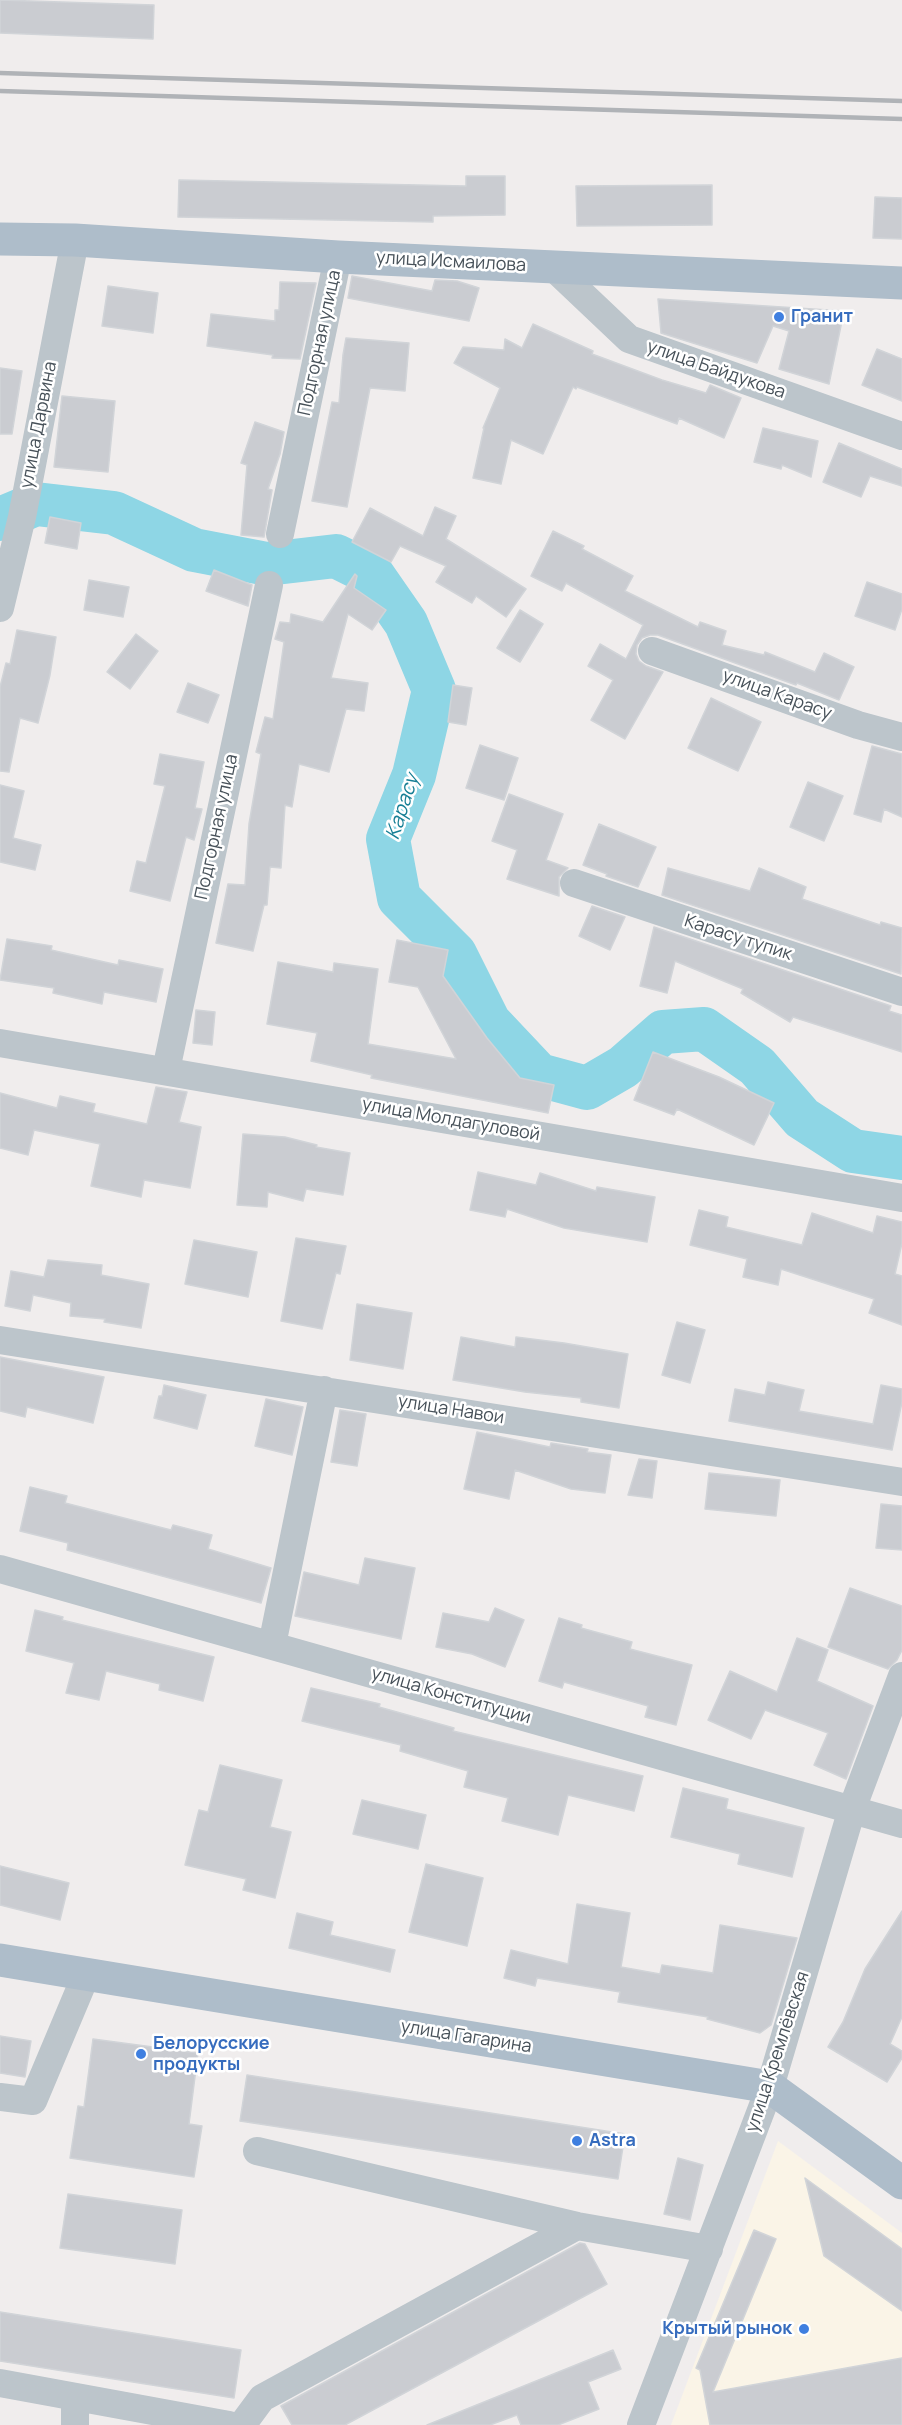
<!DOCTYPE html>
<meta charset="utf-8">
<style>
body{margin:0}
canvas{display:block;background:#f0eded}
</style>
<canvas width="902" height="2425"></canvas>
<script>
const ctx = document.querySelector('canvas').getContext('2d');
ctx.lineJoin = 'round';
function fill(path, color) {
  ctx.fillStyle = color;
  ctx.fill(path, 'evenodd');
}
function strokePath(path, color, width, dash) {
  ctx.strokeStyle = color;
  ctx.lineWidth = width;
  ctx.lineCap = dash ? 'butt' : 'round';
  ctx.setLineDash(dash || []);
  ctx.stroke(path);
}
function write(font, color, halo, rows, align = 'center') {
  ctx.font = font + ' Manrope,sans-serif';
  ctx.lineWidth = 5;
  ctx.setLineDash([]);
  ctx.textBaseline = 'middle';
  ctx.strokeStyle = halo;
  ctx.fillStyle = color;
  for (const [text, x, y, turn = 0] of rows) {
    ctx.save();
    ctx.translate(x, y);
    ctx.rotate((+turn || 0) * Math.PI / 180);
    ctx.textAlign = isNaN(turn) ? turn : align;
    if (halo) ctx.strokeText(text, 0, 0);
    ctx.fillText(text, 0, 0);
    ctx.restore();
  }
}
fill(new Path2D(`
 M778,2141L902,2233V2425H671Z`), '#faf4e7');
strokePath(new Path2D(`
 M0,519L36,504L114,513L194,550L267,564L336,556L372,574L406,623L434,690L414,775L388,839L399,898L455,954L489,1022L539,1075L587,1088L623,1067L663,1032L704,1029L757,1066L802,1118L853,1151L902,1158`), '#8ed6e5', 44);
const building = new Path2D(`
 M0,0L154,5L153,39L0,33Z
 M466,176H505V215L433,216V222L178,217L179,180L466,186Z
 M712,185V225L577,226L576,186Z
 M875,197L902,198V239L873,238Z
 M352,276L432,291L435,280L457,281L479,288L469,321L348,298Z
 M280,282L316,283L300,359L272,358L273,355L207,346L211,314L275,321V310H279Z
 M108,286L158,293L153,333L102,326Z
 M658,299L844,311L829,384L779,369L789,331L773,326L757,363L661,333Z
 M533,324L593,351L592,354L662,380L706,393L710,385L741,398L724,438L679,418L677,424L577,387L576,389L573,387L543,454L511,440L501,484L473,478L484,428H483L500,388L454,363L463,347L504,350L505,339L522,348Z
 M346,338L409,343L405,391L370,388L347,507L312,501L332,402L339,403L343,355Z
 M877,349L902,359V401L862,385Z
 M0,368L22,371L12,434H0Z
 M62,396L115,401L108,472L54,467Z
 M255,422L284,432L280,454L268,489L272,490L264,537L241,535L247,465L241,463Z
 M763,428L818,441L811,477L782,465L781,469L754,462Z
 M839,443L902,469V486L870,476L861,497L823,482Z
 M435,507L456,516L446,539L526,589L506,617L476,596L472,603L436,582L446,566L400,546L391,562L352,542L370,508L423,536Z
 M50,517L81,523L77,549L45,543Z
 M553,531L584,546L582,549L633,576L625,591L698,627L700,622L726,631L722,645L764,655L765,652L815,672L824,653L854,667L839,700L797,683L796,685L658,635H650L642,638L637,645L636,654L639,661L646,666L663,672L625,739L591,720L613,680L588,666L600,644L626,659L643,625L566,583L562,591L531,576Z
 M214,570L252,585L248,606L206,591Z
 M355,574L357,576L354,588L386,610L372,630L348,614L331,678L368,683L364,711L346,709L329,772L299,764L292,807L285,805L281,868L270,867L267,905H264L253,951L216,943L228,884L245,885L249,824L261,754L256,752L265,717L273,719L284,642L275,639L280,622L290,623L291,614L323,622Z
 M89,580L129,587L123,617L84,610Z
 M867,582L902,594V609L895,630L855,616Z
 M520,610L543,624L520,662L497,648Z
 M17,630L56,637L50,675L38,723L20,718L9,772L0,771V687L6,663L10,664Z
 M136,634L158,651L130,689L107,672Z
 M188,683L219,695L208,723L177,712Z
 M453,685L472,688L466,725L448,722Z
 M711,698L761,722L738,771L688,748Z
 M480,745L518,758L504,800L466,788Z
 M872,746L902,754V817L884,809L881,822L854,814Z
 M160,754L204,762L195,808L202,809L194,840L186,837L170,901L130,891L137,861L146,863L165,786L154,784Z
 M808,782L843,796L824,841L790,827Z
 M0,785L24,791L13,838L41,845L35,870L0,862Z
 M509,794L563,814L546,860L568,868L559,877V896L507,879L517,850L492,841Z
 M599,824L656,847L638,887L606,876L607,874L583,865Z
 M668,868L750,891L759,868L806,887L802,899L880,925L881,922L902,928L901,974L662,895Z
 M592,906L625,917L610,950L579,936Z
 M654,927L891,1006L889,1011L902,1015V1052L793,1017L790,1022L741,993L743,989L675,961L667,993L640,986Z
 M7,939L52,946L51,950L118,965L119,960L163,969L156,1002L104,992L102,1004L53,993L54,988L0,980Z
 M397,940L448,950L443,976L487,1038L520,1078L554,1085L548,1113L371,1078L372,1075L311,1061L317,1033L267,1024L278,962L333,972L334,963L378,969L368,1044L456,1059L418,987L389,982Z
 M196,1010L215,1012L212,1045L193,1043Z
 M653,1052L719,1077L774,1103L754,1145L677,1109L674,1115L634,1100Z
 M156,1087L187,1092L179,1122L201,1127L190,1188L144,1180L141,1197L91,1186L100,1144L34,1130L28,1155L0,1148V1093L57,1108L60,1096L95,1104L93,1112L147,1124Z
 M243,1134L285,1137L317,1145L316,1147L350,1153L343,1195L306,1189L303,1201L268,1192L267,1207L237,1205Z
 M478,1172L536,1185L540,1173L596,1191L597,1187L655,1197L647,1242L564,1228L507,1209L505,1217L470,1210Z
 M699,1210L728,1217L726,1227L802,1245L812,1213L873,1233L877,1216L902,1222V1243L895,1274L902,1276V1325L869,1313L874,1299L781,1269L778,1285L743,1277L747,1259L690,1245Z
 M296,1238L346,1246L340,1274L336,1273L322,1329L281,1321Z
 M194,1240L257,1252L248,1297L185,1284Z
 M48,1260L102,1265L101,1275L149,1284L141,1328L104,1322L105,1319L70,1316L71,1303L33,1295L30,1311L5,1306L11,1271L44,1277Z
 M357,1304L412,1313L403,1369L350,1360Z
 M677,1322L705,1330L690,1383L662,1375Z
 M461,1337L515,1347L516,1337L564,1343L628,1354L619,1408L581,1402V1398L525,1392L453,1380Z
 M0,1357L104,1377L93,1423L27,1407L25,1417L0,1411Z
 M768,1382L804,1390L799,1411L873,1424L881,1385L902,1389V1402L892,1450L729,1421L735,1389L765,1395Z
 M164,1385L206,1395L197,1429L154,1418L159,1396H162Z
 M266,1399L303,1407L292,1455L255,1446Z
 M340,1410L366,1414L357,1466L331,1462Z
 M477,1432L550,1447L551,1443L588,1449L587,1452L611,1455L605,1493L571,1489L515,1470L509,1499L464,1489Z
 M639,1459L657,1461L652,1498L628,1495Z
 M709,1473L780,1480L776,1516L705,1509Z
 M30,1487L67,1496L65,1503L171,1530L173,1525L212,1535L208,1549L271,1568L261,1603L67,1550L68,1543L20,1531Z
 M881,1504L902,1506V1550L876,1548Z
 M365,1558L415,1568L401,1639L295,1616L304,1572L359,1585Z
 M850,1588L902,1606V1650L897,1660L888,1669L828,1647Z
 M495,1608L524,1620L505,1667L472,1654L436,1647L443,1613L489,1622Z
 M35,1610L63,1617L62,1620L214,1657L203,1701L159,1690L160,1684L106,1671L99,1700L66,1693L74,1663L26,1651Z
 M559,1618L582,1625L581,1628L632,1642L630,1649L692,1665L676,1725L645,1717L648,1706L564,1682L562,1688L539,1681Z
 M797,1638L828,1650L817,1681L873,1706L846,1779L814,1765L828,1733L765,1710L751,1739L708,1720L730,1671L777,1692Z
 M311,1688L380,1704L379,1707L454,1728L453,1731L643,1776L634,1811L568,1795L558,1835L502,1821L508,1798L464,1787L468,1771L400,1751L401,1745L302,1721Z
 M220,1765L282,1780L270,1827L291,1832L275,1898L243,1890L246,1879L185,1865L199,1810L208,1812Z
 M683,1788L728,1799L726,1809L804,1828L792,1877L738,1864L740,1854L671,1837Z
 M362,1800L426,1815L418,1849L353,1834Z
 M426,1864L483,1878L467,1946L409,1932Z
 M0,1866L69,1883L60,1920L0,1905Z
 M577,1904L630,1913L621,1967L660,1974L662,1965L713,1973L720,1925L797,1938L771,2025L760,2033L707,2019L708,2017L618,2002L620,1992L537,1978L535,1986L504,1978L511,1950L568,1964Z
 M902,1911V2017L890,2044L902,2051V2058L887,2082L828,2047L843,2022L865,1969Z
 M297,1913L333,1922L330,1935L395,1950L390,1972L289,1948Z
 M0,2036L31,2041L25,2077L0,2073Z
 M93,2039L198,2053L189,2124L202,2126L194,2177L70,2158L78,2106L84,2107Z
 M247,2075L625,2134L618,2179L240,2121Z
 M678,2158L703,2165L690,2220L664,2214Z
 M805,2178L902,2249V2311L824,2256Z
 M68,2194L182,2210L175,2264L60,2248Z
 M754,2230L776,2239L713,2392L902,2358V2425H710L700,2370L696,2368Z
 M580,2243L585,2244L607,2284L345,2425H292L281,2406Z
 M0,2312L241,2350L234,2398L0,2361Z
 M613,2350L621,2369L588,2382L599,2409L558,2425H521L517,2415L490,2425H427Z`);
fill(building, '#caccd1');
strokePath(building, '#d1d4d8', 1.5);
strokePath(new Path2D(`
 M553,267L629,339L902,436
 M280,534L338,257
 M0,608L22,517L75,240
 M652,651L858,725L902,737
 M574,883L902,992
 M0,1043L902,1198
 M166,1070L269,585
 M0,1340L902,1482
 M0,1569L902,1824
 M272,1645L324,1390
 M0,2097L33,2101L86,1975
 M257,2151L577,2226L709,2249
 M0,2383L229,2425
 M75,2425V2398
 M242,2425L262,2398L577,2226
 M641,2425L770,2087L852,1809L902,1676`), '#bcc5cb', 28);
strokePath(new Path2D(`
 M0,239L75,240L338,257L902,283
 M0,1960L770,2087L902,2183`), '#aebdca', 33);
strokePath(new Path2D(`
 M0,73L902,101
 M0,91L902,119`), '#b0b3b7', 4.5);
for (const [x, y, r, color] of [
 [779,317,6,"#3f7fe0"],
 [141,2054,6,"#3f7fe0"],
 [577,2141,6,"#3f7fe0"],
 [804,2329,6,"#3f7fe0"]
]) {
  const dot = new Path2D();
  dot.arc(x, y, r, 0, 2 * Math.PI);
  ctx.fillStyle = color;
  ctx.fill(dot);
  strokePath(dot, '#fff', 2);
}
write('18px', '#475159', '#fff', [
 ["улица Исмаилова",451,262,3],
 ["Подгорная улица",320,343,-78],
 ["улица Байдукова",716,370,19],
 ["улица Дарвина",39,425,-79],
 ["улица Карасу",777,695,20],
 ["Подгорная улица",217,827,-78],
 ["Карасу тупик",738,938,18],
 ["улица Молдагуловой",451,1120,10],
 ["улица Навои",451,1410,9],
 ["улица Конституции",451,1696,16],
 ["улица Гагарина",466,2037,9],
 ["улица Кремлёвская",778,2052,-72]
]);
write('bold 18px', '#366cbe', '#fff', [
 ["Гранит",791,317],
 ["Белорусские",153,2044],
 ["продукты",153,2065],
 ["Astra",589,2141],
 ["Крытый рынок",792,2329,"right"]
], 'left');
write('italic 20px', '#177f95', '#fff', [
 ["Карасу",403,807,-72]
]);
</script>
